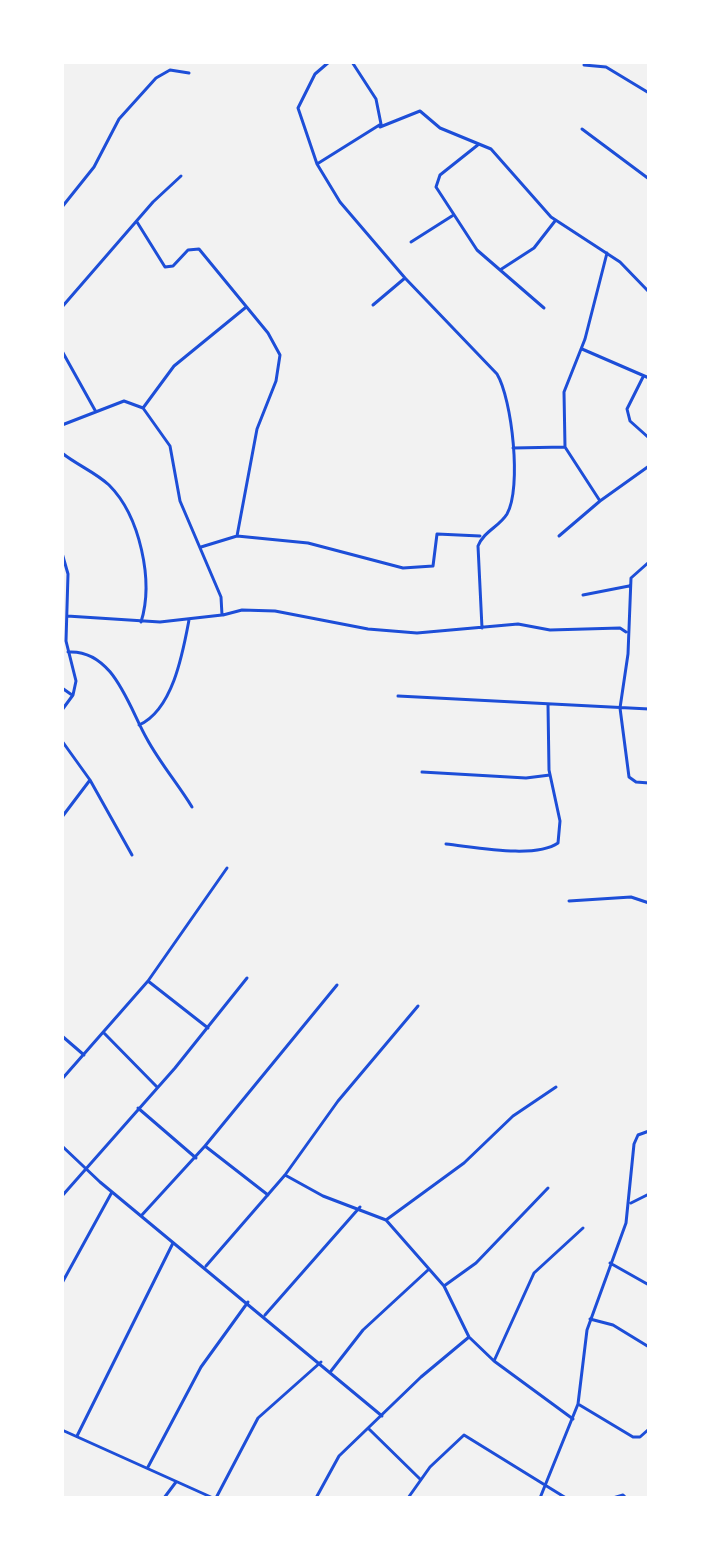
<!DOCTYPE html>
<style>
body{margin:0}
#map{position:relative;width:711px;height:1560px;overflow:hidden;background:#f2f2f2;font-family:"Noto Sans",sans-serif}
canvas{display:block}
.frame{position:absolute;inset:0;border:64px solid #fff;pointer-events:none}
</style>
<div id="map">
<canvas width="711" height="1560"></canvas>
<div class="frame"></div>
</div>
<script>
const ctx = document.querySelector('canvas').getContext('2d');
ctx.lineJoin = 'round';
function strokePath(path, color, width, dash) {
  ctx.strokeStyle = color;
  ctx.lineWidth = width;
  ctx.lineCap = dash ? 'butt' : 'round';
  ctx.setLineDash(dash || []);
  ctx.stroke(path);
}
strokePath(new Path2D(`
 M329,62L315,74L298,108L317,164L340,202L405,278L497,374C512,399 522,488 507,514C499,527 484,531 478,546L482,628
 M584,65L606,67L649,93
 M380,127L420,111L440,128L491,149L551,217L620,262L649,292
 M582,129L649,179
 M479,144L440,175L436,187L477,250L544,308
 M317,164L381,124L376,99L352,62
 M62,207L94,167L119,119L156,78L170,70L189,73
 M137,222L165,267L173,266L188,250L199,249L268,333L280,355L276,381L257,429L237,536L201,547
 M411,242L452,216
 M607,253L585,339L564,392L565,447L600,501L649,466
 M500,270L534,248L555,221
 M373,305L405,278
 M62,307L153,202L181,176
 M582,349L649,378
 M62,351L96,412
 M643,377L627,409L630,421L649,438
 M62,425L124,401L143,408
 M513,448L565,447
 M62,453C77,465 95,472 109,485C140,516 154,581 141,622
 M237,536L308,543L403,568L433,566L437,534L480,536
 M559,536L600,501
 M62,553L68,574L66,641L76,681L73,695L62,710
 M649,562L631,578L628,654L620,708L629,777L636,782L649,783
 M583,595L629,586
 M223,615L242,610L275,611L368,629L417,633L518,624L550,630L620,628L626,632
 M67,616L160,622L222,615L221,597L180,501L170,446L143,408L174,366L245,308
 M68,652C114,649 129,708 147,739C160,763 178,784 192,807
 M62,688L72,695
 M398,696L649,709
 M139,725C173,710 183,652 189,620
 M62,741L90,780L132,855
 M422,772L526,778L550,775
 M62,817L90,780
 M446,844C475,847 535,859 558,843L560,821L549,770L548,705
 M569,901L631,897L649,903
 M148,981L208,1028
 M104,1033L157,1087
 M62,1036L84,1055
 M62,1079L148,981L227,868
 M138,1108L196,1158
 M62,1146L100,1182L382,1416
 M205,1146L268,1195
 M285,1175L323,1196L386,1220L444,1286L469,1337L494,1361L573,1419
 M62,1196L175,1068L247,978
 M631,1203L649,1194
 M141,1216L205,1146L337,985
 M386,1220L464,1163L513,1116L556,1087
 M610,1263L649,1285
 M206,1266L285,1175L338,1101L418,1006
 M62,1283L112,1192
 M444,1286L476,1263L548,1188
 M265,1315L360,1207
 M590,1319L613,1325L649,1347
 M494,1361L534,1273L583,1228
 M331,1371L363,1330L428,1270
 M578,1404L633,1437H640L649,1429
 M369,1429L420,1479
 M62,1430L213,1498
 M77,1436L173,1243
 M148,1467L201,1367L248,1302
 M164,1498L176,1482
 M216,1498L258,1418L321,1362
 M316,1498L339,1456L421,1377L469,1337
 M408,1498L430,1467L464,1435L566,1498
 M540,1498L578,1404L587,1330L626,1223L634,1144L638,1135L649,1131
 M613,1498L623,1495L626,1498`), '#1d4ed8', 3);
</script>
